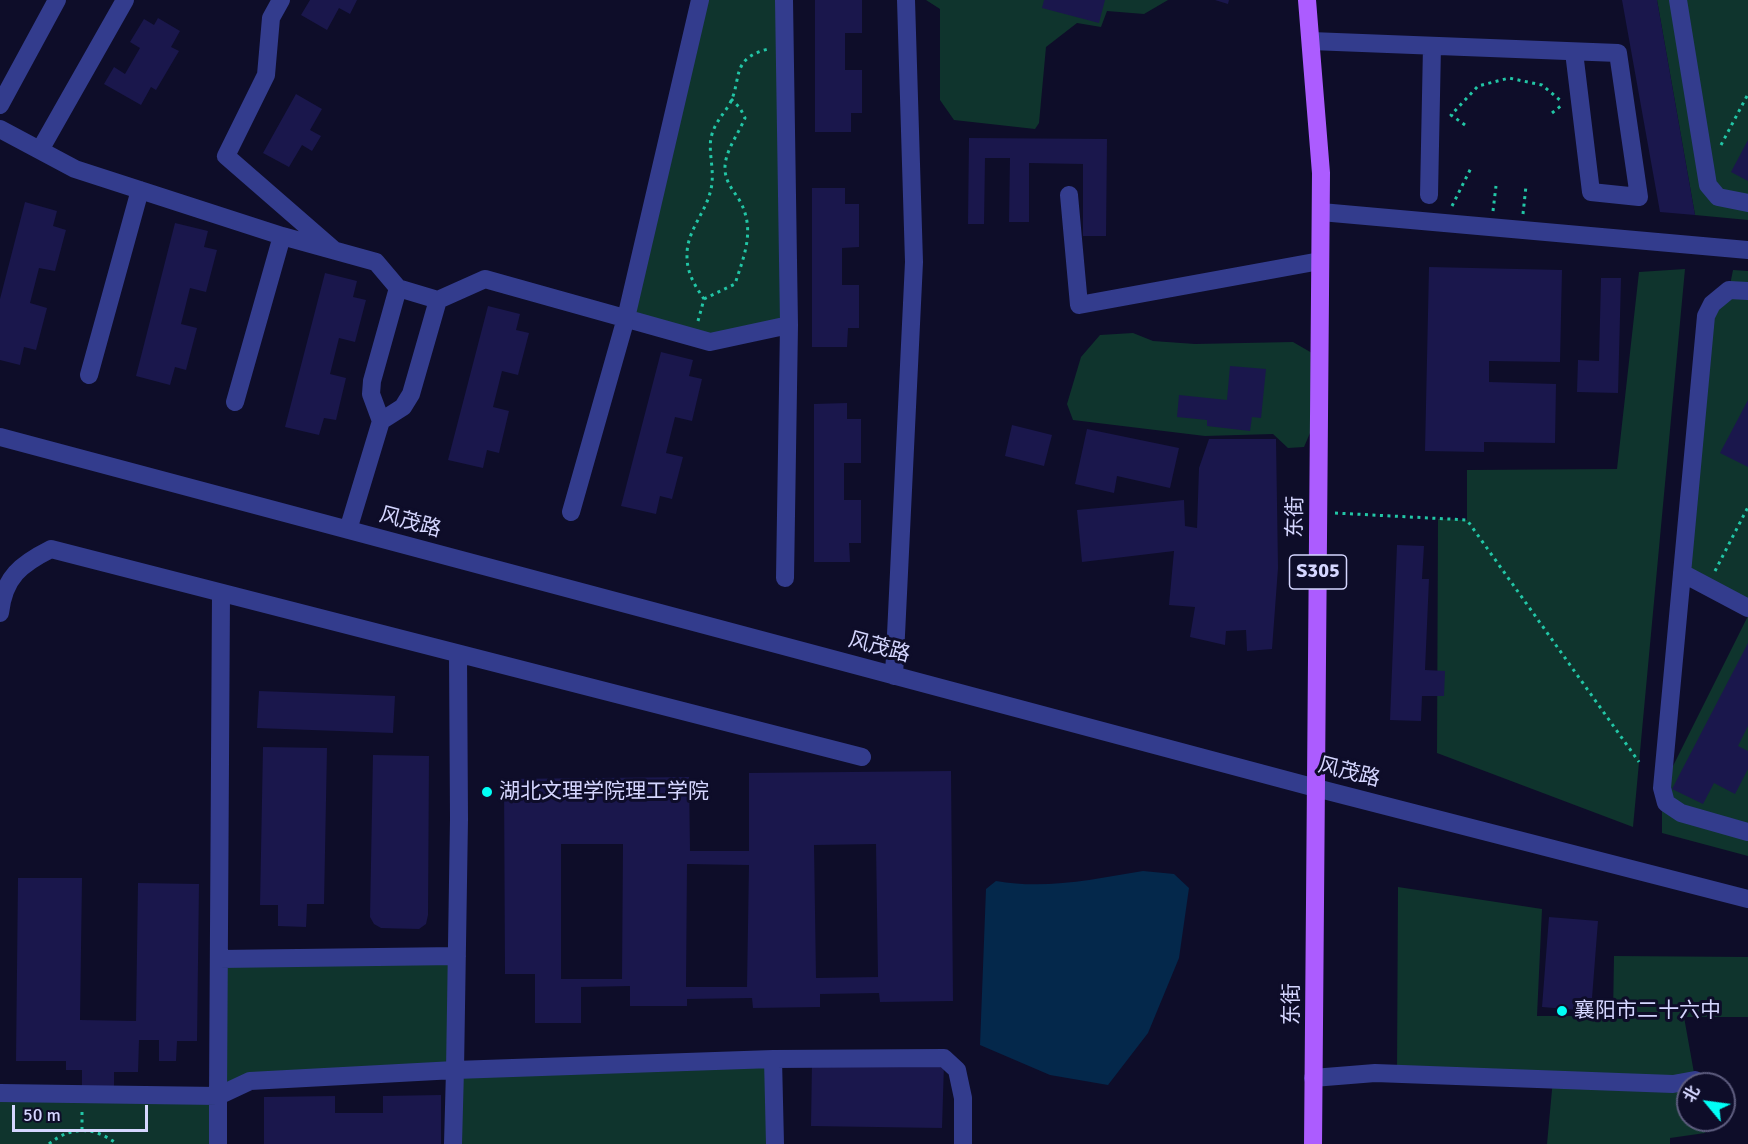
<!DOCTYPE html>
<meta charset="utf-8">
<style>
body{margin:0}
#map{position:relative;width:1748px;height:1144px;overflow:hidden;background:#0e0d29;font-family:Signika,"Noto Sans SC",sans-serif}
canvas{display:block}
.north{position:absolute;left:1676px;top:1072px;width:60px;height:60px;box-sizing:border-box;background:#0e0d29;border:2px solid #5e5d7f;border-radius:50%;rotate:299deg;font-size:16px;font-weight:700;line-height:24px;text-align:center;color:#d5d6ff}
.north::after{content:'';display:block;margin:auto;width:21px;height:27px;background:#01fff6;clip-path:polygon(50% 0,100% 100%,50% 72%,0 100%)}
.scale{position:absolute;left:12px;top:1105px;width:136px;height:27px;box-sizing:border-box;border:3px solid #d5d6ff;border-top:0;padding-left:8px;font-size:18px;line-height:21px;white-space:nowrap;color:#d5d6ff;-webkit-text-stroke:4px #0e0d29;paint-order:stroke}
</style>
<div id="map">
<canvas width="1748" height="1144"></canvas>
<div class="north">北</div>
<div class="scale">50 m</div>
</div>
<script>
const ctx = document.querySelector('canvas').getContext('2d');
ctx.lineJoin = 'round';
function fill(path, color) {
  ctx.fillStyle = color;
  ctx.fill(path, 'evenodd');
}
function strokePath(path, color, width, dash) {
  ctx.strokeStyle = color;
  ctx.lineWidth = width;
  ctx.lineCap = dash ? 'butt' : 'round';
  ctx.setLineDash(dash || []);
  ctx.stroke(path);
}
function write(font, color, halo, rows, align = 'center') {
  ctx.font = font + ' Signika,"Noto Sans SC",sans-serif';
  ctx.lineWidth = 6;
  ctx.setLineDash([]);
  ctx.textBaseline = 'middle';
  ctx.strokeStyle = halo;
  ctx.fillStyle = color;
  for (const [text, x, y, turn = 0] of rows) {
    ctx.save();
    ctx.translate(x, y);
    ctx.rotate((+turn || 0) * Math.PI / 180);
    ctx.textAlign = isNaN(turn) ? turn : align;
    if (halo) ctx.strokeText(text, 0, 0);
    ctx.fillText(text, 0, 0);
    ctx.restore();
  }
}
fill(new Path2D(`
 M700,0H784L789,325L710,342L626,318Z
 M926,0H1168L1144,14L1107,11L1101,27L1077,23L1046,47L1039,123L1035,129L954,120L940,100V9Z
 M1657,0H1748V220L1695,215Z
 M1685,269L1633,827L1437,753L1438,519L1467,520V470L1617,469L1639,272Z
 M1733,270L1748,271V608L1682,573L1706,316L1729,290Z
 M1133,333L1153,341L1195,344L1293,342L1312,353L1310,433L1304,447L1288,448L1273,434L1205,436L1073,420L1067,404L1081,357L1100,335Z
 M1748,616V856L1662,833V788Z
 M1398,887L1542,909L1537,1016H1613L1614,956L1748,957V1017H1684L1696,1084H1688V1120H1703L1705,1133L1670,1138V1144H1547L1553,1079L1397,1073Z
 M457,956L455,1070L773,1059L775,1144H453L455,1071L250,1081L218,1096V1144H0V1093L218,1096L219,959Z`), '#0f342d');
fill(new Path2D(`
 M1143,871L1174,874L1189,888L1179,958L1148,1033L1108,1085L1050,1075L980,1045L986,889L996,881C1046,890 1094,879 1143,871Z`), '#04284b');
fill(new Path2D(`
 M310,0H357L350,14L339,8L327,30L301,15Z
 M815,0H862V33H845V70H862V113H851V132H815Z
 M1044,0H1105L1099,23L1042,8Z
 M1215,0H1229L1228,4Z
 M1622,0H1657L1695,215L1660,212Z
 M158,18L180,31L171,47L179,51L156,90L151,87L141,105L104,84L114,67L125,74L140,48L130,42L144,19L154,25Z
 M296,94L322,109L310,130L321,136L312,151L302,145L289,167L263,153Z
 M969,138L1107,139L1106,236H1083V164L1029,163V222H1009L1010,158H985L984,224H968Z
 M1748,140V181L1731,172Z
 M812,188H845V204H859V247L842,248V285H859V328H848L847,347H812Z
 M25,202L57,211L53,226L66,230L55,271L39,268L30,303L47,308L36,350L24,347L20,365L0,360V299Z
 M175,223L208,231L204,247L217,250L206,292L190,288L181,324L197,328L186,370L175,367L170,385L136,376Z
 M1429,267L1562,270L1560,362L1489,361V382L1556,384L1555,443L1484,442V452L1425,451Z
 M325,273L357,281L353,297L366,300L355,342L339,338L330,374L346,378L336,420L324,418L319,435L285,427Z
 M1601,278H1621L1618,393L1577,392L1578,360L1599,361Z
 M488,306L520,314L516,330L529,333L518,375L502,371L493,407L509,411L499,453L487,450L483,468L448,460Z
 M661,352L693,360L689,376L702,379L692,421L675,417L666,453L683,457L672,499L660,496L656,514L621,506Z
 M1230,366L1266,369L1261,418L1252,417L1250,431L1207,426V420L1177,417L1179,395L1227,400Z
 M1748,400V467L1720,453Z
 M847,403V419H861V463H844V500H861V543H849L850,562H814V404Z
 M1012,425L1052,435L1044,466L1005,456Z
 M1087,429L1179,448L1170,488L1117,476L1114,493L1075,484Z
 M1209,439H1276L1278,568L1272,649L1247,651L1246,630L1226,631L1225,645L1190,637L1195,607L1169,605L1174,551L1082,562L1077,510L1184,500L1185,526L1197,528L1199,468Z
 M1397,545L1424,546L1422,579H1429L1425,670L1445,671L1444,696H1422L1421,721L1390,720Z
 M1748,643V726L1738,746L1748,751V769L1735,794L1714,783L1703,804L1672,789Z
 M259,691L395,696L393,733L257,728Z
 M263,747L327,748L324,904H307L306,927L278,926V905H260Z
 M373,755L429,756L428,915L426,924L419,929L381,928L374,924L370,917Z
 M951,771L953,1001L880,1002L879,993L820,994V1007L753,1008L752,998L687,999V1006H630V986L581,987V1023H535V974H505L504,779L689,777L690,851H749V773ZM561,844H623L622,979H561ZM876,844L878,977L816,978L814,845ZM687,864L749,865L747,987H686Z
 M18,878H82L80,1020L136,1021L138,883L199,884L197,1041H177L176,1061H159V1040H139L138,1072H114V1086H82V1070H66V1061H16Z
 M1549,917L1598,921L1591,1011L1542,1007Z
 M812,1062L944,1064L942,1128L811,1126Z
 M441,1095V1144H264V1097L335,1096V1113H383V1096Z`), '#1a174c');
strokePath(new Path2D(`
 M1552,113L1562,105
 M1465,125L1451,115L1478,86L1509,78L1542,85L1561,101
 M1721,145L1748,94
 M1452,206L1471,168
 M1493,211L1496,186
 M1523,214L1526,186
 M704,299L735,284C744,256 755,231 741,203C735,192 726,184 725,170C724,152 738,135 745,118L740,108L731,99
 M698,321L704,299C695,286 687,273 687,257C686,232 704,215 710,193C716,173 708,155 711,138C714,124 722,116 729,105C743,80 729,59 768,49
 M1335,513L1467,520L1639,762
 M1715,571L1748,507
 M82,1130V1111
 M49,1144C72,1125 95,1127 117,1144`), '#22c6a6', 3, [3, 4.5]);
strokePath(new Path2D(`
 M281,0L271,18L266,75L226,156L334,250
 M1678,0L1708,185L1718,197L1748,203
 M1311,41L1618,53L1639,197L1591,192L1574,52
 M0,105L57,0
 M0,129L75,169L282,236
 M40,150L125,0
 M1069,195L1079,305L1320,261
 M1429,195L1432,46
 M1321,212L1748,250
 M1748,291L1729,290L1712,304L1706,316L1662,788L1666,803L1681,813L1748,832
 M438,300L485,279L710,342L789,325L784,0
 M89,375L140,190
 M235,402L282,236L376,262L398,288
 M0,437L1316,788L1748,899
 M571,512L626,318L700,0
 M348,530L381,421L403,407L411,394L438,300L398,288L372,381L371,394L381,421
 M1682,573L1748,608
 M785,578L789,325
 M221,593L218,1096L250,1081L455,1070L459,819L458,654
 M0,613C4,577 21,564 51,549L862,757
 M894,676L914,262L906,0
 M219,959L457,956
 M773,1059L775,1144
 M1313,1078L1375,1073L1673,1084L1695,1080
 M0,1093L218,1096V1144
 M453,1144L455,1070L773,1059L944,1058L957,1070L963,1098V1144`), '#333c8d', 18);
strokePath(new Path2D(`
 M1307,0L1321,173L1313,1144`), '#ac5cff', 18);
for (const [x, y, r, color] of [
 [487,792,6,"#01fff6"],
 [1562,1011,6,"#01fff6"]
]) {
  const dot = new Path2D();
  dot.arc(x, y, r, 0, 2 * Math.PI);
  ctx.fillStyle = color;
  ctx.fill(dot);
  strokePath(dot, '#0e0d29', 2);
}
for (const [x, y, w] of [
 [1318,572,57]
]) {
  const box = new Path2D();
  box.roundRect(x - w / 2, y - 17, w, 34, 4.5);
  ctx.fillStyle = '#0e0d29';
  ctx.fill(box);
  strokePath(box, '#d5d6ff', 1.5);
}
write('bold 20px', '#d5d6ff', null, [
 ["S305",1318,572]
]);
write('21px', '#d5d6ff', '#0e0d29', [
 ["东街",1296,517,-89],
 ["风茂路",410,523,15],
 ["风茂路",879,648,15],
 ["风茂路",1349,773,14],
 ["东街",1292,1004,-90]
]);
write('21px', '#d5d6ff', '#0e0d29', [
 ["湖北文理学院理工学院",499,792],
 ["襄阳市二十六中",1574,1011]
], 'left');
</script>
